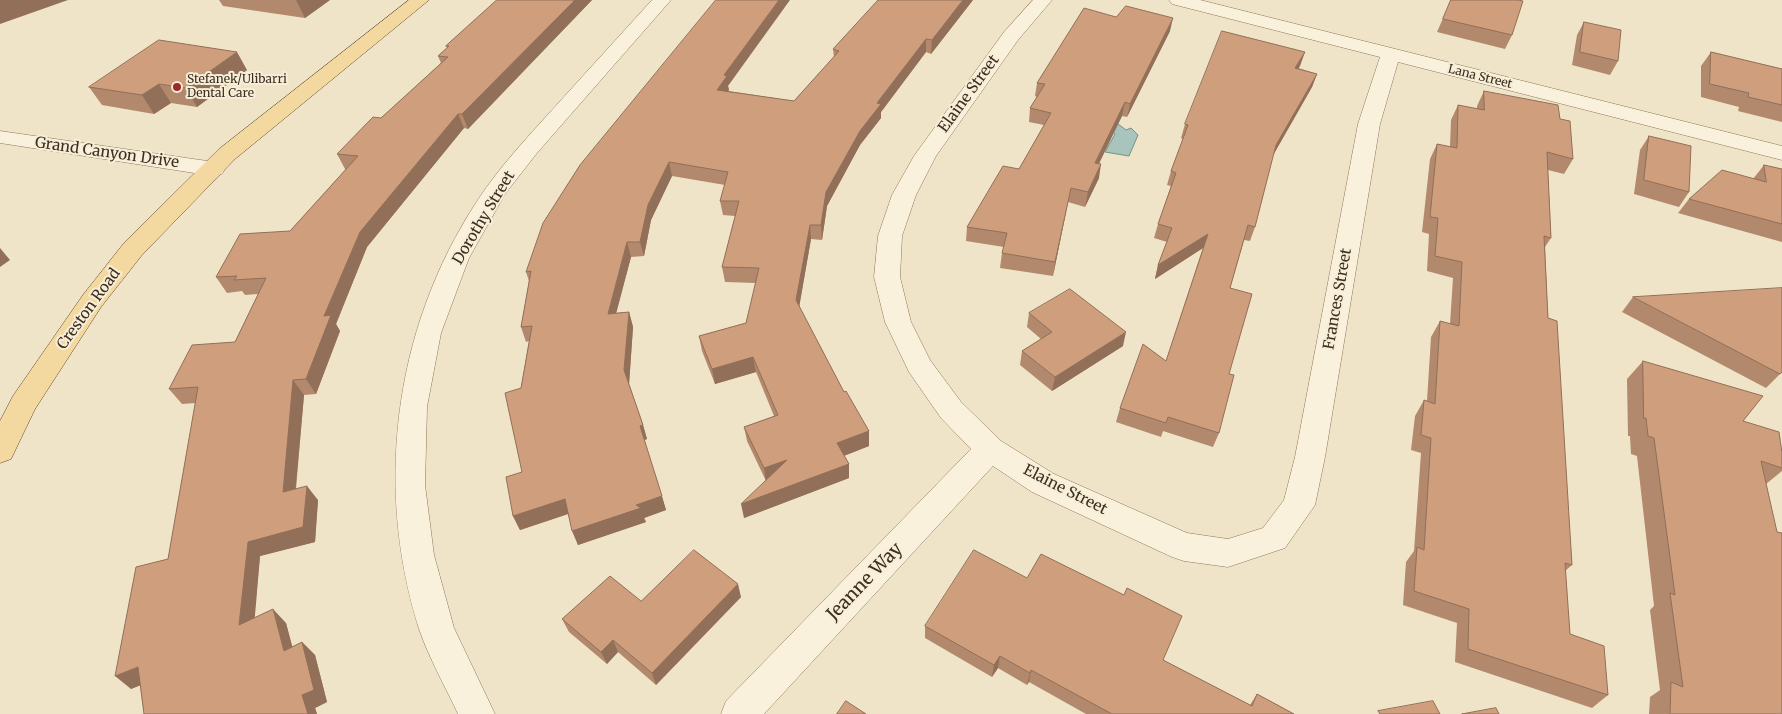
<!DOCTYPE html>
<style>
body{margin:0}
canvas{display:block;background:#f0e4c8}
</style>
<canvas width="1782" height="714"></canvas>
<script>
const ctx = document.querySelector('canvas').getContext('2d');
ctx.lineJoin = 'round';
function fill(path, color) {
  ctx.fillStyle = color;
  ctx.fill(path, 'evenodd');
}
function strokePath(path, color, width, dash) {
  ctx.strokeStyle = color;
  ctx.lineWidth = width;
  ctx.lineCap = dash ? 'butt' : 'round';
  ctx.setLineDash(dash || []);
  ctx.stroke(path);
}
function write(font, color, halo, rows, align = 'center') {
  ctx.font = font + ' Merriweather,serif';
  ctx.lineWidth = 4;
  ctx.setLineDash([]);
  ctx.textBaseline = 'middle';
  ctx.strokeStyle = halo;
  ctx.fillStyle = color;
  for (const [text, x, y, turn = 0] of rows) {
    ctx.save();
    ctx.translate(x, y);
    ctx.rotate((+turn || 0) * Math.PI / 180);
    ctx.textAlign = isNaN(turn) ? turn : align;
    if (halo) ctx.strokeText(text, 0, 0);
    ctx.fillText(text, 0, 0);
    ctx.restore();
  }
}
const water = new Path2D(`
 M1118,124L1126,130L1131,128L1138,135L1129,156L1105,152L1115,134L1107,127Z`);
fill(water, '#a9c4bc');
strokePath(water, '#6f938a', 1);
const minor = new Path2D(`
 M652,0H671L537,153L505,194L469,258L441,333L427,407L425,485L434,555L454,628L495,714H458C445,686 429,658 419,629C372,480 396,316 486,188C509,156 536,128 562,99C592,66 622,33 652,0Z
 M1033,0H1052L1018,40L936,156L916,195L902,236L900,277L911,322L930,360L961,402L1001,441L1054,474L1187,533L1228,539L1263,528L1284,500L1295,457L1358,124L1380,57L1172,4L1169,0H1200L1782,146V160L1398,62L1380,124L1325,457L1315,505L1285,548L1228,567L1184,561L1172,557L1032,492L993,466L764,714H721L726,701L971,449L941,418L909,372L885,322L874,277L878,236L892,195L914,156L1004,32Z
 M0,131L214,162L222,164L225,169L222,174L214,176L0,143Z`);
const major = new Path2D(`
 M409,0H429L235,159L142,255L101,307L35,409L11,459L0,463V421L13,396L83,295L124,243L219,149Z`);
strokePath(minor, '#8d765c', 1);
strokePath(major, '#5b4430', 1);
fill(minor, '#faf1dc');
fill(major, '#f3d9a0');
fill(new Path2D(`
 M219,0H330L305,18L223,6Z
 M497,0H592L468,129L464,128L367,247L336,324L340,331L316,394L304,395L296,489L318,500L315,542L260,556L254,618L286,623L292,647L302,642L315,655L327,702L315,708L317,714H144L140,685L131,689L168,559L196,403L182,404L169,389L235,342L258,294L245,295L242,291L227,293L216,277L290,231L346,169H345L337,154L381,118L441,63L438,56L447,48L446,46Z
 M973,0L931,54L926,52L881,112V118L860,145L827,206L822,240L811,239L799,306L844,392L869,431V446L844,456L849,464V478L744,518L766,481L747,441L744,427L774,416L756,372L715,384L702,351L699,336L746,323L756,283L725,282L722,267L735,216L723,215L720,201L725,185L672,176L651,220L644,256L631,257L616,313L629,312L633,327L629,384L643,425L647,439L644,440L666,510L644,518L646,522L578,545L568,514L520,530L513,516L522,472L521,388L529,341L526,342L521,327L529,281L526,272L728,86L729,90L728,91L794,101L834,57L833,49Z
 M1451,0H1518L1512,35L1505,49L1437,32Z
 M1116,17L1170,31L1127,117L1122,116L1099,164V178L1085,207L1068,202L1053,276L1000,268L1002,253L1004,247L966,241L967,227L1019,169L1044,125L1029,122L1030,108L1037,97L1035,96L1037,83Z
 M1584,22L1618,61L1610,75L1572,65L1577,35Z
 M1305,52L1298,68L1317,74L1312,87L1273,155L1255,227L1250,241L1244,240L1230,288L1229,374L1219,433L1213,447L1163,431L1161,437L1116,422L1120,408L1166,361L1203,248L1155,279L1158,265L1167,242L1154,238L1158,224L1171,186L1167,185L1171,171L1183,139L1181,138L1185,124Z
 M1711,52L1782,69V122L1738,111L1739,107L1701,97V66Z
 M247,70L197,107L171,103L154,114L102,105L89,87Z
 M1484,91L1560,119L1573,159L1564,174L1548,170L1551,238L1545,247L1548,318L1572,565L1565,571L1570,634L1608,695L1592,708L1455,662L1457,623L1403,605L1406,562L1414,551L1421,453L1411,450L1415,416L1424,400L1427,401L1431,337L1440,321L1450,324L1453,278L1427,271L1429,234L1422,232L1430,159L1437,144L1450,147L1451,120L1458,105L1477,109V106Z
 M1649,136L1689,192L1679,207L1634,194L1640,150Z
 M1764,165L1782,169V242L1678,213L1689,199L1753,179Z
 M1633,297L1782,372L1766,388L1622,312Z
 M1029,313L1123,346L1052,391L1020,365L1022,351L1041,339L1027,327Z
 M1643,361L1743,421L1782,453V471L1766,484L1782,714H1649L1650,697L1660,690L1650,610L1654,606L1637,456L1631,454L1630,436H1628L1627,379Z
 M741,597L656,685L618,652L607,664L569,632L562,619L641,601Z
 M925,626L1163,660L1250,705L1257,694L1294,714H1086L1029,682L1027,685L998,668L992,677L925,638Z`), '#b2896c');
fill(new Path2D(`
 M0,0H68L0,24Z
 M296,0H330L305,18Z
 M575,0H592L468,129L462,114Z
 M779,0H790L728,86L729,90L719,104L717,90L724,75Z
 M963,0H973L931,54L932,40Z
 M1173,18L1170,31L1127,117L1130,104Z
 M926,39V52L881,112V118L860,145L827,206L822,240L821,225L826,192L860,131L877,103Z
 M237,52L247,70L197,107L186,88Z
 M1305,52L1300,66L1291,81L1295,68Z
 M1317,74L1312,87L1271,159L1276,145Z
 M159,84L171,103L154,114L142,95Z
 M1125,102L1122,116L1092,177L1095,163Z
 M458,114L464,128L367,247L336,324L340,331L316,394L306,379L324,316L360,232Z
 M669,162L672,176L651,220L644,256L640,242L648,205Z
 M1101,164L1099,178L1085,207L1088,192Z
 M1071,188L1068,202L1053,276L1055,262Z
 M810,225L811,239L798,314L796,300Z
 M1208,234L1203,248L1155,279L1158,265Z
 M627,242L631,257L612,329L608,314Z
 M0,248L10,260L0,267Z
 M629,312L633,327L629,385L624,370Z
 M1126,332L1123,346L1052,391L1055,377Z
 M753,357L756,372L715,384L712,369Z
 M293,380L304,395L294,506L283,492Z
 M643,425L647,439L644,440L640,426Z
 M869,431V446L838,458L837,443Z
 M787,460L766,482L764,468Z
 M849,464V478L744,518L741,504Z
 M307,486L318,500L315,542L260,556L253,639L239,625L248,542Z
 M662,496L666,510L644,518L646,522L578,545L572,531L636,505Z
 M565,499L571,513L520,530L513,516Z
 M738,584L741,597L656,685L652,673Z
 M273,609L286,623L297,664L284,651Z
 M613,640L618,652L607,664L601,652Z
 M302,642L315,655L327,702L315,708L317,714H308L302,695Z
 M1000,656L998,668L992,677L994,665Z
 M138,667L154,680L131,689L115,676Z
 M1031,670L1029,682L1027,685L1030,673Z`), '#916f58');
const building = new Path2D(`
 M497,0H575L462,114H458L360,232L324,316L331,315L306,379L293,380L283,492L307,486L303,527L248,542L239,625L273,609L284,651L302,642L314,690L302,695L308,714H144L138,667L115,676L136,567L168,559L198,387L169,389L192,345L235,342L266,278L234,280L237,276L216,277L240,234L290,231L358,156L337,154L373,117L381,118L448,57L438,56L449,46H446Z
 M716,0H779L724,75L727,76L717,90L794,101L839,51L833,49L878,0H963L932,40L926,39L877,103L881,104L860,131L826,192L821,225H810L796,300L844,392L846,391L869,431L837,443L849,464L741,504L787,460L764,468L744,427L778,415L753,357L712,369L699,336L746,323L759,268L722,267L739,201H720L728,172L669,162L648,205L640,242H627L608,314L629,312L624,370L643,425L640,426L662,496L636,505L641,508L572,531L565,499L513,516L506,477L522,472L505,393L521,388L532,326L521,327L531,271L526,272L543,223L580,165Z
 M1451,0H1518L1523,1L1512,35L1443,19Z
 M1126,6L1173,18L1130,104L1125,102L1095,163L1101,164L1088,192L1071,188L1055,262L1002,253L1007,233L967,227L1003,166L1019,169L1051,113L1030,108L1045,84L1037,83L1084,8L1116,17Z
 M1584,22L1621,30L1618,61L1580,52Z
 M1222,31L1305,52L1295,68L1317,74L1276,145L1255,227L1248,225L1230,288L1252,294L1229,374L1234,375L1219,433L1168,417L1166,423L1120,408L1143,344L1166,361L1208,234L1158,265L1172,228L1158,224L1176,173L1171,171L1188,125L1185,124Z
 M159,40L237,52L186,88L159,84L142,95L89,87Z
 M1711,52L1782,69V105L1748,97L1749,93L1710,84Z
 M1484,91L1558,105L1560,119L1570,121L1573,159L1547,152L1551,238L1544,236L1548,318L1557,321L1572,565L1565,563L1570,634L1604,646L1608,695L1468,649L1469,609L1414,591L1417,547L1424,550L1431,438L1421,435L1424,400L1435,404L1440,321L1459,326L1462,262L1435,256L1438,218L1430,217L1437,144L1457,148L1458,105L1484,110Z
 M1649,136L1691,146L1689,192L1644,180Z
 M1764,165L1782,169V224L1689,199L1722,170L1766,182Z
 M1782,288V372L1780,374L1633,297Z
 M1070,289L1126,332L1055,377L1022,351L1052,332L1029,313Z
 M1643,361L1763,396L1743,421L1779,432L1782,453V468L1761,461L1777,532L1782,533V714H1670L1671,682L1683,687L1670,593L1675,595L1654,438L1648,436L1646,418H1644Z
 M694,550L738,584L652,673L613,640L601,652L562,619L610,576L641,601Z
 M974,550L1027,578L1041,554L1124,595L1127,588L1182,616L1163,660L1252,706L1257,694L1294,714H1112L1031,670L1030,673L1000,656L994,665L925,626Z
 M846,701L866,714H837Z
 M1433,701L1440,714H1380L1378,711Z
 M1496,708L1499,714H1462Z`);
fill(building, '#cf9f7d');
strokePath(building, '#916f58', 1);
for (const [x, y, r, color] of [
 [177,87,5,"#9e2a2b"]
]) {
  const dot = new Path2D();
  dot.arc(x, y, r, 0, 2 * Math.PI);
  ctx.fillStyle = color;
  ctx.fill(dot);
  strokePath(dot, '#f7eed8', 2);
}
write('12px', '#3d2e20', '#f7eed8', [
 ["Lana Street",1480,77,14]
]);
write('12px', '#3d2e20', '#f7eed8', [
 ["Stefanek/Ulibarri",187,80],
 ["Dental Care",187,94]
], 'left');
write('15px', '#3d2e20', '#f7eed8', [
 ["Elaine Street",969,94,-54],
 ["Grand Canyon Drive",107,153,8],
 ["Dorothy Street",484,218,-59],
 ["Frances Street",1338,299,-80],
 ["Creston Road",89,309,-54],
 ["Elaine Street",1065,490,27]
]);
write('18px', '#3d2e20', '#f7eed8', [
 ["Jeanne Way",865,582,-46]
]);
</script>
